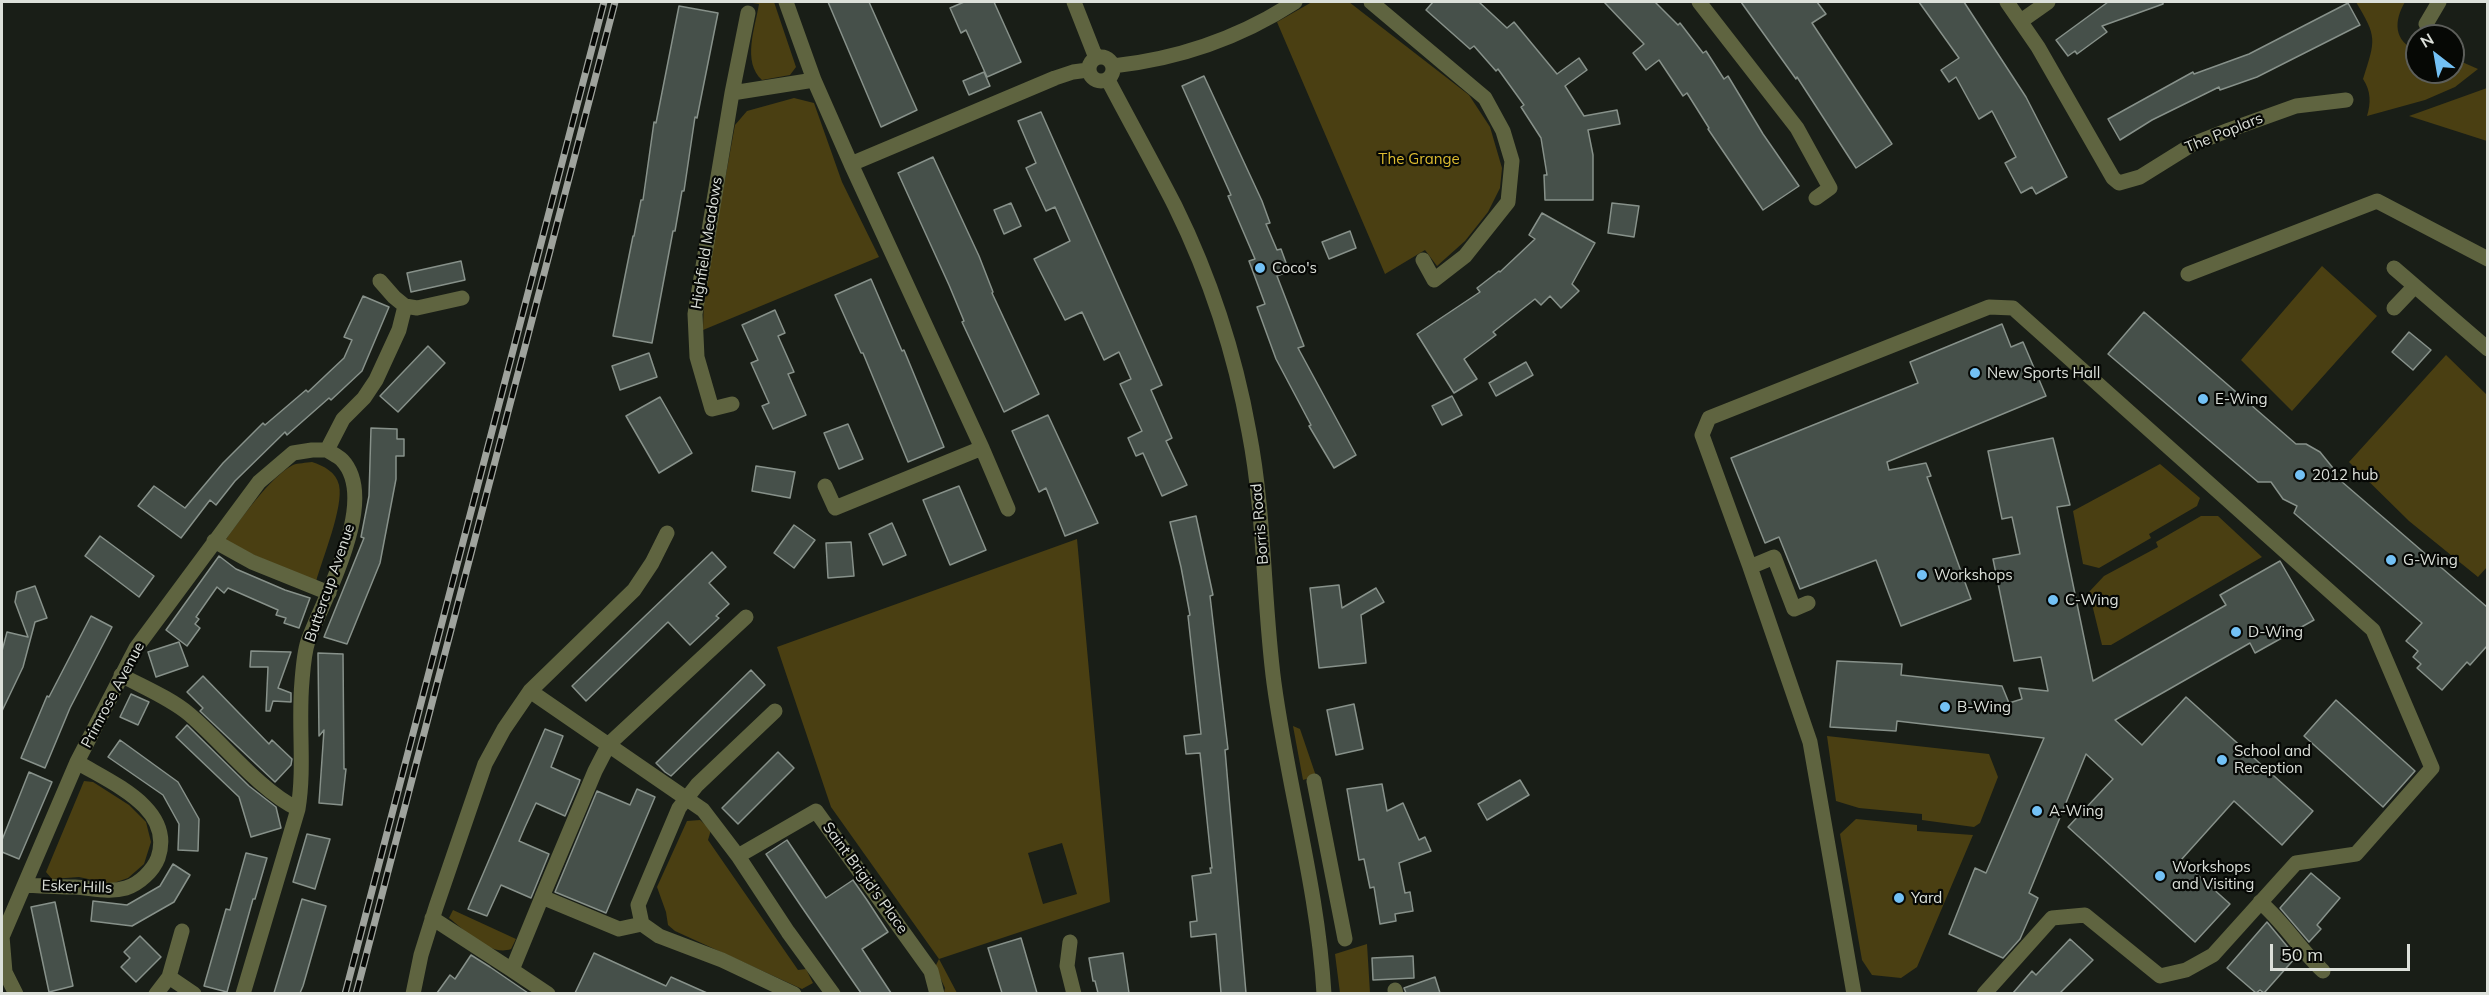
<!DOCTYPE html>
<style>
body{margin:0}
#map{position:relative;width:2489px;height:995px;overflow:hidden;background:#191e17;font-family:Mulish,sans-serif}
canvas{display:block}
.frame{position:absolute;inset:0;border:3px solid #dce0da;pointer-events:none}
.north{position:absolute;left:2405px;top:24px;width:60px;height:60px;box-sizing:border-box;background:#060805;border:2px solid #5c5e5a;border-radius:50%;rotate:329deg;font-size:16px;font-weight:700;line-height:24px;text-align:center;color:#dce0da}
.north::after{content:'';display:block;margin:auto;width:21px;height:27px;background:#73c1f5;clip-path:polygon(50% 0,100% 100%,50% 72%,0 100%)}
.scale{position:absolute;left:2270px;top:944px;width:140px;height:27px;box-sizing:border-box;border:3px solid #dce0da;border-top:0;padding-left:8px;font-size:18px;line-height:21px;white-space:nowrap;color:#dce0da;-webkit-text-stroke:4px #060805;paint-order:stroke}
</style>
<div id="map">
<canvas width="2489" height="995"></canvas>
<div class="frame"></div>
<div class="north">N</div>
<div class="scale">50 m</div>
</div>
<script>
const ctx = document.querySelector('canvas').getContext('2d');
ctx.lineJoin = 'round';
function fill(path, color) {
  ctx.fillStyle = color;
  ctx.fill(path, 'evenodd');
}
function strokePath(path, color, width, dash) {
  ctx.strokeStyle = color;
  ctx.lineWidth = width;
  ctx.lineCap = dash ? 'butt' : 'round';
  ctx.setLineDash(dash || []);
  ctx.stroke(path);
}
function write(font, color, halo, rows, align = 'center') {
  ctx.font = font + ' Mulish,sans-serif';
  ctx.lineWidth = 4.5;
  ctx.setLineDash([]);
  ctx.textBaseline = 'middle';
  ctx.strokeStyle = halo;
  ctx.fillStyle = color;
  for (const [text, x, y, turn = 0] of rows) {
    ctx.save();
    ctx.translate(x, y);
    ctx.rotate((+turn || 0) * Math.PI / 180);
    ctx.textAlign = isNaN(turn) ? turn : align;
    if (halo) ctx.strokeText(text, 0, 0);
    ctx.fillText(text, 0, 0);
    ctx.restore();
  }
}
fill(new Path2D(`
 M746,2H774L796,67L790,75L762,80C742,62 755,28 759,4Z
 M1312,2H1349L1469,95L1490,127L1502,168L1500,188L1488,212L1465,241L1437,266L1425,250L1385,274L1277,22Z
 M2356,2H2405C2394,20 2393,42 2417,50V72H2453V58L2478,69L2455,87L2425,100L2367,116C2371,103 2371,91 2363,79C2376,39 2377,37 2356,2Z
 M2487,88V141L2409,116Z
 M794,98L814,103L842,182L879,257L703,330L704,295L735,125L747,111Z
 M2322,266L2377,316L2292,411L2241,360Z
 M2446,355L2487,395V567L2478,577L2409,521L2349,462Z
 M312,462C324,466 336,472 339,485C344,507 322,559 316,582L224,542C240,520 270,477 293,465C298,463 306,463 312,462Z
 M2160,464L2200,498L2197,506L2149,534L2151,538L2099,568L2083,564L2073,511Z
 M2201,516H2218L2262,557L2111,645H2102L2089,592L2104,576L2158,547L2156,542Z
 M1077,539L1110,902L939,959L957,993H944L945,988L935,967L939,959L831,807L777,647ZM1062,843L1077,894L1043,904L1028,853Z
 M1293,726L1300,729L1316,776L1303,780Z
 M1827,736L1989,754L1998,777L1980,823L1974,827L1922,820V814L1859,808L1836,801Z
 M84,781L93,782L129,805L146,822L151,842L144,864L128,878L111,884L79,877L52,879L46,872Z
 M1856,819L1917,825V831L1973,835L1917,967L1901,978L1872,975L1862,960L1840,834Z
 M700,820L711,830L708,840L798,970L806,969L813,983L802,989L675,931L668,925L666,912L657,887L687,821Z
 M453,910L516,939L511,949C490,957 465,930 449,918Z
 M1367,944L1370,993H1340L1335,954Z`), '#4a3f12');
const building = new Path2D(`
 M828,2H869L917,110L881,127Z
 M964,2H994L1021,62L987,77L966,30L961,33L950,8Z
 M1433,2H1479L1507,28L1514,22L1557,74L1579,58L1587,70L1565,86L1584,116L1617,110L1620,124L1588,130L1593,155V200H1545L1544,175H1547L1541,138L1521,107L1524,105L1498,69L1496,71L1474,46L1470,49L1426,10Z
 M1604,2H1655L1678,25L1680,23L1703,53L1706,51L1724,79L1728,76L1763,134L1799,186L1763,210L1708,129L1709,128L1687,93L1683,96L1659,60L1646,70L1633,53L1644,44Z
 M1741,2H1817L1826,14L1812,23L1892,144L1856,168L1797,77L1796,79Z
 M1919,2H1964L2026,97L2067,177L2036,194L2032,187L2021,193L2005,163L2016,157L1992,111L1979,119L1956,77L1949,82L1941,70L1959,58Z
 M2108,2H2163V4L2102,26L2107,32L2077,54L2075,51L2068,56L2056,40Z
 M2348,3L2360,25L2257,77L2220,90L2219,87L2152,120L2120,140L2108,119L2193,72L2194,74L2249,54Z
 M679,6L718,13L697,118L695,117L684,191H682L675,231H673L652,343L613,336L633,236H634L641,200H643L654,122L656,123Z
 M984,72L990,86L969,95L963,81Z
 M1204,76L1262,201L1270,223L1266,224L1277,250L1281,249L1289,271L1277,276L1304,346L1298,348L1356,455L1334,468L1309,426L1311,425L1276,359L1257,307L1265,304L1249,261L1255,259L1228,196L1231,195L1182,86Z
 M1041,112L1162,385L1151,390L1172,438L1166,441L1187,485L1162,496L1143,453L1136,456L1128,438L1142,431L1120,384L1131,379L1119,352L1104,360L1082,312L1065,320L1034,259L1070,241L1055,207L1046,211L1026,168L1036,163L1018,121Z
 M933,157L979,256L993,292L992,293L1039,394L1004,412L962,322L964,321L949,285L898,173Z
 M1011,203L1021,226L1004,234L994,210Z
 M1612,203L1639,206L1634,237L1608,233Z
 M1542,213L1595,243L1572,284L1579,291L1561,308L1550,296L1541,305L1535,299L1493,332L1496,335L1464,359L1477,379L1454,393L1417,334L1480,292L1477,288L1499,271L1500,272L1535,239L1529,235Z
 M1350,231L1356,248L1329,259L1322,242Z
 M461,261L465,280L411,292L407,273Z
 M871,279L902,351L904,350L944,447L908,462L863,353H861L835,295Z
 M363,296L389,307L362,371L331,400L329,398L287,435L285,432L235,481L216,505L210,500L181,538L138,506L154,486L185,508L223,463L263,423L265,425L306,390L308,392L344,358L352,340L344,337Z
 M775,310L785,333L778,336L794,372L788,374L806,415L773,429L762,406L769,403L751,363L758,360L742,325Z
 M2144,312L2296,444H2306L2320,452L2337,473L2334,475L2487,607V646L2470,665L2467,662L2442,690L2417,668L2421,664L2413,657L2418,651L2406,641L2422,623L2294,513L2297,506L2283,499L2271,482H2258L2108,354Z
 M2002,324L2011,347L2023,342L2046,396L1887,462L1889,470L1926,463L1931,476L1927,477L1971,599L1901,626L1876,560L1800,589L1779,537L1765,543L1731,458L1918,383L1910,362Z
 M2409,332L2431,350L2413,370L2392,352Z
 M428,346L445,363L398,412L380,396Z
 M649,353L657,377L620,390L612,366Z
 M1526,362L1533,375L1496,396L1489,383Z
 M1452,396L1462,415L1442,425L1432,406Z
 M660,397L692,453L659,473L626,416Z
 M1048,415L1098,523L1065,536L1046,488L1039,492L1012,431Z
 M848,424L863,459L839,469L824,433Z
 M371,428L397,429V439H404V456H396V479L380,563L347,644L324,637L364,538L361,537L369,496Z
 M2053,438L2070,505L2057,507L2093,681L2226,605L2220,595L2280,561L2314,620L2255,653L2250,643L2115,720L2142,745L2186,697L2313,811L2282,845L2234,801L2181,860L2230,904L2195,942L2068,827L2113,779L2086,754L2029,893L2038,898L2020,939L2003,958L1949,934L1975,868L1986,873L2044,738L1897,721L1896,731L1830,727L1837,661L1902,664L1901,675L2002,686L2009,703L2022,699L2019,688L2048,691L2041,657L2014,661L1993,559L2020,554L2012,517L2002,519L1988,451Z
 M756,466L795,472L790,498L752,491Z
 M959,486L986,550L950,565L923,500Z
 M1196,516L1213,595L1210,596L1228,749L1225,750L1246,993H1221L1216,934L1191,937L1190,922L1197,921L1192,876L1211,873L1210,868H1212L1200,753L1186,754L1184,736L1201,734L1188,616L1190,615L1181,567L1170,522Z
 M892,523L906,555L883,565L869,534Z
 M794,525L815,540L794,568L774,553Z
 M100,536L154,576L139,597L85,556Z
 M851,542L854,576L828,578L826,543Z
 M712,552L726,567L709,583L729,604L716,616L719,618L690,645L668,622L586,701L572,686Z
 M219,556L236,569L285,590L310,598L299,628L284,623L286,618L276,615L278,610L228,588L224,593L217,587L196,617L199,619L195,624L200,628L187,646L166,630Z
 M1339,585L1342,608L1376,588L1384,602L1361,615L1366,663L1319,668L1310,588Z
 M35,586L47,618L35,622L23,667L2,711V651L7,632L28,637L15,602L17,592Z
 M91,616L112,627L70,708L45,768L21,758L47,696L49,697Z
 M179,642L188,666L156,677L148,652Z
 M251,651L291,652L278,688L291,693V702L273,701L270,711H266L268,667H250Z
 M318,653L343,654L344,769H346L342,805L319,803L324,730L319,736Z
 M751,670L765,685L671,776L665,772L656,763Z
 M203,676L269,744L272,740L292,759L291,765L275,782L200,711L203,708L187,692Z
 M131,694L149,702L138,725L120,717Z
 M2336,700L2415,771L2383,807L2304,736Z
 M1354,704L1363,749L1336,755L1327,710Z
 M187,725L249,786L276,807L281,828L251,837L239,797L176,737Z
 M545,729L563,736L551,767L580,780L579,783L565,816L536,803L525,827L519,841L549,854L531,898L501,885L487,916L468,909Z
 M120,740L178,782L199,819L198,851L178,850L179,824L163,795L108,757Z
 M778,752L794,768L738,824L722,808Z
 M29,772L52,782L19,859L2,852V840Z
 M1520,780L1529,795L1487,820L1478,804Z
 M1382,784L1387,811L1403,803L1419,840L1425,837L1431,851L1399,863L1405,893L1410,892L1413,911L1395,914L1396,921L1380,924L1374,887L1370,888L1364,859L1359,860L1347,789Z
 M637,789L655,797L606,913L555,892L597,791L630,805Z
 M307,834L330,839L315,889L293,882Z
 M787,840L826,898L853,880L867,900L888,932L862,949L891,993H861L801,906L766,854Z
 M246,853L267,858L255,899H253L227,992L204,986L226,909L230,910Z
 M173,864L190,875L174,902L132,926L91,921L93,901L127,905L160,886Z
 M2311,873L2340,898L2317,925L2321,929L2309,942L2280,908Z
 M302,899L326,906L303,986L300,993H274Z
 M55,902L73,986L49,992L31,907Z
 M2267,922L2296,957L2264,993L2260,990L2256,993L2227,968Z
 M140,936L161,957L136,982L121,967L130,958L124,952Z
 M1021,938L1037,993H1002L988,948Z
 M2070,939L2093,960L2060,993H2013L2032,971L2036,975Z
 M594,953L666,986L671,977L707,993H575Z
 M1123,953L1129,993H1098L1095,981H1093L1089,958Z
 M471,955L490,967L528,993H437L450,975L455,979Z
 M1413,956L1414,978L1373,980L1372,958Z
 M1435,977L1440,993H1406L1404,988Z`);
fill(building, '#46504a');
strokePath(building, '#87918a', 1.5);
strokePath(new Path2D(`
 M786,2L814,80
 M1074,2L1096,58
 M1371,2L1485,98L1503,131L1512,161L1508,202L1465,256L1434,280L1423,260
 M1699,2L1797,128L1830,188L1816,198
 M2007,2L2038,47L2113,178L2119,183L2140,177L2193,144L2229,130L2296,106L2346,100
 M2021,21L2048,2
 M2426,24L2439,2
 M1089 69a12 12 0 1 1 24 0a12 12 0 1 1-24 0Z
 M1113,66C1178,59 1241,37 1295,2
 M1108,80C1130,122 1153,163 1175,206C1210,277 1235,354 1249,432C1265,514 1263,600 1274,683C1288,787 1318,889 1324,994
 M732,93L748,13
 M2394,268L2488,349
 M2188,274L2377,201L2488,259
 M405,306L417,308L462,298
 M2394,308L2414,287
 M732,404L712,409L697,357L695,314L732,93L814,80L851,164L1055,78L1073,72L1088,70
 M982,448L1008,509
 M825,486L835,508L982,448L851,164
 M214,541L252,562L329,593
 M1750,567L1702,435L1709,418L1989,307L2013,308L2373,630L2432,768L2356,854L2296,863L2213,955L2186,970L2160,976L2085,915L2052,918L1984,994
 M1808,603L1794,609L1774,557L1750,567L1810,742L1854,994
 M121,675C143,687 170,698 189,714C222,742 260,791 298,809
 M530,691L703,810L738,856L788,932L833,994
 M775,711L697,785L679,808L638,905L642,924L659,936L722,960L794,994
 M1314,781L1345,939
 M738,856L816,811L931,971L937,994
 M25,885C42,886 59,887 75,887C92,888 109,893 126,888C139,884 153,871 158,858C175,808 111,783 77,762
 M542,897L595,771L609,744L746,617
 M2260,902C2284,922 2300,950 2323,971
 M432,918L512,970L542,897L619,929L642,924
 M2,936L5,972L16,994
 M2,937L77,762L136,648L259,482L293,453L312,450H327
 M1070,942L1067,966L1074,994
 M512,970L548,994
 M169,977L194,994
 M1395,990L1396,994
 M156,994L169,977L182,931
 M243,994L298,809C305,767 298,724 302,681C303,669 304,653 308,641C323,599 380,500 342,460C338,456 331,453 327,450L343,419L364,398L376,380L399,330L405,306L394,297L380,281
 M413,994L421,955L436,907L485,764L504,729L530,691L634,590L652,563L667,533`), '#5f6440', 15);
const rail = new Path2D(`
 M345,994L604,2
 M356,994L615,2`);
strokePath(rail, '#9fa39d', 7);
strokePath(rail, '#060805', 4.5, [14]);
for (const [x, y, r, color] of [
 [1260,268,6,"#73c1f5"],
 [1975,373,6,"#73c1f5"],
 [2203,399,6,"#73c1f5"],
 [2300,475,6,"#73c1f5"],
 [2391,560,6,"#73c1f5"],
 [1922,575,6,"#73c1f5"],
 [2053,600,6,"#73c1f5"],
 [2236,632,6,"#73c1f5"],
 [1945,707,6,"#73c1f5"],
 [2222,760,6,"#73c1f5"],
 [2037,811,6,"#73c1f5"],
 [2160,876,6,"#73c1f5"],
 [1899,898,6,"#73c1f5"]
]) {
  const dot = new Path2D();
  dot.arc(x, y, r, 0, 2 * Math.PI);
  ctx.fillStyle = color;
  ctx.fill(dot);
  strokePath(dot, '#060805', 2);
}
write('15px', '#dce0da', '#060805', [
 ["The Poplars",2224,133,-22],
 ["Highfield Meadows",707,243,-81],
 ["Borris Road",1260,524,-95],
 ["Buttercup Avenue",330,583,-71],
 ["Primrose Avenue",113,695,-62],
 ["Saint Brigid's Place",865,878,54],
 ["Esker Hills",77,887,2]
]);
write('15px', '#ddbc31', '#060805', [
 ["The Grange",1419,159]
]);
write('15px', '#dce0da', '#060805', [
 ["Coco's",1272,268],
 ["New Sports Hall",1987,373],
 ["E-Wing",2215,399],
 ["2012 hub",2312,475],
 ["G-Wing",2403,560],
 ["Workshops",1934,575],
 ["C-Wing",2065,600],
 ["D-Wing",2248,632],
 ["B-Wing",1957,707],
 ["School and",2234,751],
 ["Reception",2234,768],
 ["A-Wing",2049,811],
 ["Workshops",2172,867],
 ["and Visiting",2172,884],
 ["Yard",1911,898]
], 'left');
</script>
